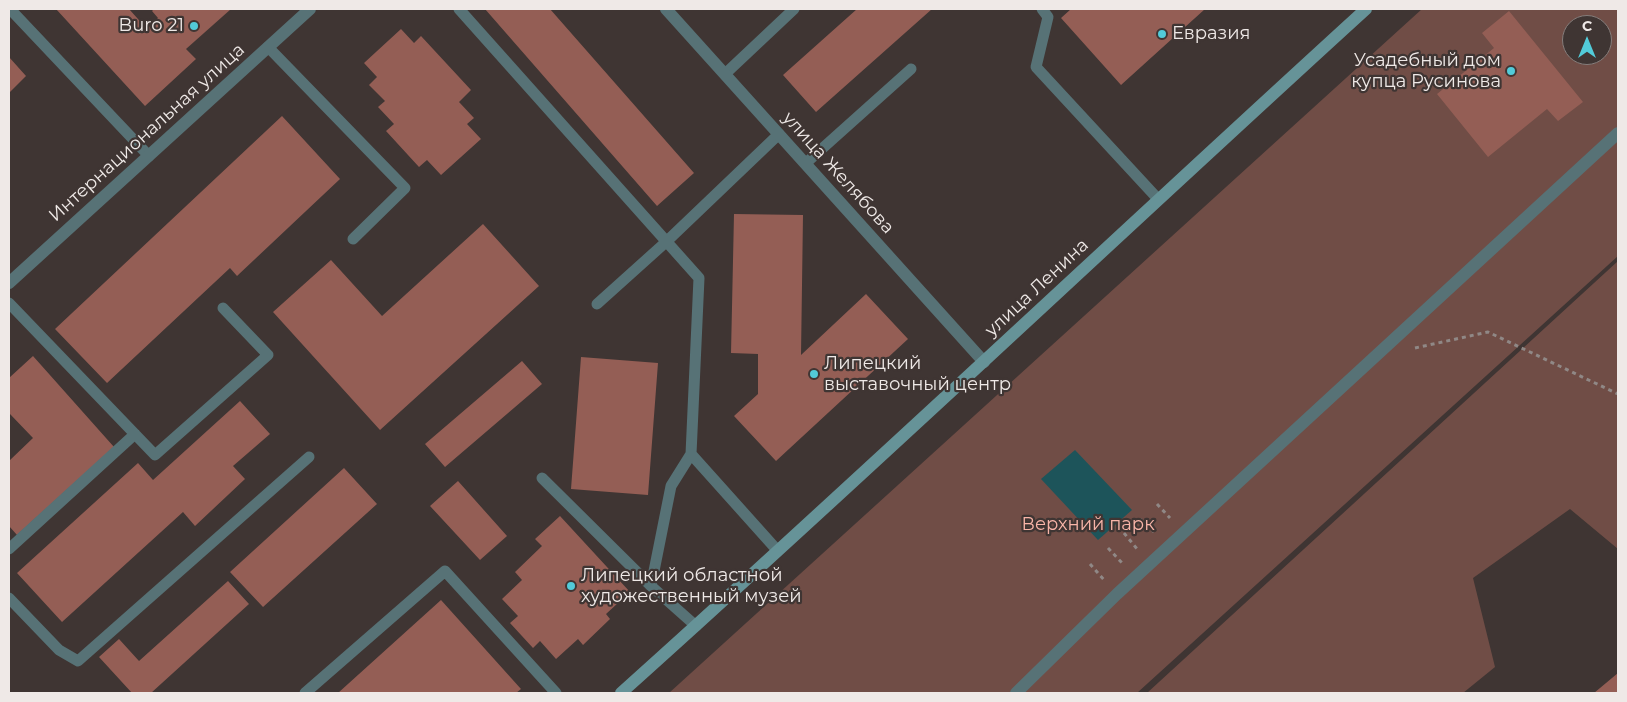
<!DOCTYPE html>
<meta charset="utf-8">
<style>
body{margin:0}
#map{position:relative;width:1627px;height:702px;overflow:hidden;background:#3f3533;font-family:Montserrat,sans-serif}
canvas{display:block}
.frame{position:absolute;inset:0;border:10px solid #efe9e7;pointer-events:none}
.north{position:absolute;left:1562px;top:15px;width:50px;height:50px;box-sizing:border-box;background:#3f3533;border:1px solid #857d7b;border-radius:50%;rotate:0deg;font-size:14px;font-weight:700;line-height:20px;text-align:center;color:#efe9e7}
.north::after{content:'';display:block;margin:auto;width:18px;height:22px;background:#52cbd9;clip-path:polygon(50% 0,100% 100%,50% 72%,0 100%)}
</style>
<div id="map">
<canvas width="1627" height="702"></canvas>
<div class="frame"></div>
<div class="north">С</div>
</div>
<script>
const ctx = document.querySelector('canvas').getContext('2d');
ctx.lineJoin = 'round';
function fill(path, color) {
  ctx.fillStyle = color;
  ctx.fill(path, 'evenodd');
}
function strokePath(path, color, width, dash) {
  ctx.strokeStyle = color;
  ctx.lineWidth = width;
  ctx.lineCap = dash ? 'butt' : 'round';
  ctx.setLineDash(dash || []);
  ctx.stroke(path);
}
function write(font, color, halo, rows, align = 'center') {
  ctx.font = font + ' Montserrat,sans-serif';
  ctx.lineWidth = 4.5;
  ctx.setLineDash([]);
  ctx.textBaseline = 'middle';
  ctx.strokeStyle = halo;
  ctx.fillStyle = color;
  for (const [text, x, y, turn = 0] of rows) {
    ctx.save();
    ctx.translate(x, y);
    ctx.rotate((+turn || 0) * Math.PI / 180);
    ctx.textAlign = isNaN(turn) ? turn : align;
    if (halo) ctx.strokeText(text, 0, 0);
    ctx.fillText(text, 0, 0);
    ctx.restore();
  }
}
fill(new Path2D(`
 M1422,9H1618V256L1137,693H669ZM1572,25H1602V55H1572Z
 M1618,261V549L1570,509L1473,578L1495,667L1463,693H1147Z`), '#704d46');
fill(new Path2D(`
 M1075,450L1132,510L1098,540L1041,479Z`), '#1d545a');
fill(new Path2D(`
 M56,9H129L147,29L158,18L152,11L154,9H231L186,49L196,59L145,106Z
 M485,9H550L694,173L657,206Z
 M857,9H932L816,112L783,75Z
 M1071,9H1205L1121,85L1061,18Z
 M1509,11L1583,102L1558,121L1547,109L1488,157L1437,94L1494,48L1482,33Z
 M401,29L414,43L421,36L471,90L459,102L474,118L467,124L481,139L441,175L427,160L419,167L386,131L394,124L378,107L385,101L369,85L377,77L364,63Z
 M9,57L26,76L9,93Z
 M282,116L340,179L237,276L230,268L107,383L55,329Z
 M734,214L803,215L801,355L866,294L908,339L776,461L734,416L758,394V354L731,353Z
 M483,224L539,286L380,430L273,312L331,260L382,316Z
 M33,356L114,447L17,535L9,526V461L33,438L10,414L9,415V378Z
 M581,357L658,363L648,495L571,489Z
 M522,361L542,384L445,467L425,444Z
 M240,401L270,434L233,466L245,479L195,526L183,512L62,622L17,573L138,463L153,480Z
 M344,468L377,504L263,607L230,572Z
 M458,481L507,536L480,560L430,506Z
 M560,516L630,592L606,614L610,619L583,645L578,639L556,659L540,641L533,648L510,623L518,616L502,599L522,580L515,572L542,546L535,539Z
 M228,581L249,604L151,693H132L99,657L119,639L139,661Z
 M441,600L521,689L516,693H338Z
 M1618,673V693H1594Z`), '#945e55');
strokePath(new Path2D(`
 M1415,348L1488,332L1618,394
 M1157,504L1170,518
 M1140,519L1154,532
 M1124,533L1138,550
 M1108,548L1123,564
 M1090,564L1105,581`), '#908886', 3, [4, 4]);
strokePath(new Path2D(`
 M10,9L149,156
 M459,9L699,278L691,454L777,550
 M1042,9L1048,17L1036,67L1158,199
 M268,47L405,188L353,239
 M725,74L794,9
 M806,163L911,69
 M9,303L155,455L268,355L223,308
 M597,304L666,242L779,134
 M542,478L651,586L696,626
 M9,549L135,434
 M651,586L671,486L691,454
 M9,598L59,650L78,661L309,457
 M305,693L445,571L556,693`), '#577276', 11);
strokePath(new Path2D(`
 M666,9L984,362
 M9,283L310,9
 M1016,693L1117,594L1618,133`), '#577276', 12);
strokePath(new Path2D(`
 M621,693C872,468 1117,236 1366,9`), '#669398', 12);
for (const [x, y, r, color] of [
 [194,26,5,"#52cbd9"],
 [1162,34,5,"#52cbd9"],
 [1511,71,5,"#52cbd9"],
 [814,374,5,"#52cbd9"],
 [571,586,5,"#52cbd9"]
]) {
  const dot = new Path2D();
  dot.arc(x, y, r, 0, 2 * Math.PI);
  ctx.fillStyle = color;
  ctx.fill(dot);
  strokePath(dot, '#3f3533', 2);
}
write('18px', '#efe9e7', '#3f3533', [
 ["Buro 21",184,26,"right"],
 ["Евразия",1172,34],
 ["Усадебный дом",1501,61,"right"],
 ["купца Русинова",1501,82,"right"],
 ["Липецкий",824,364],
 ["выставочный центр",824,385],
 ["Липецкий областной",581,576],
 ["художественный музей",581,597]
], 'left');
write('18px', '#efe9e7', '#3f3533', [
 ["Интернациональная улица",147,133,-42],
 ["улица Желябова",838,173,48],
 ["улица Ленина",1037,288,-43]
]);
write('18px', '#f9b5a8', '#3f3533', [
 ["Верхний парк",1088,525]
]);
</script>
